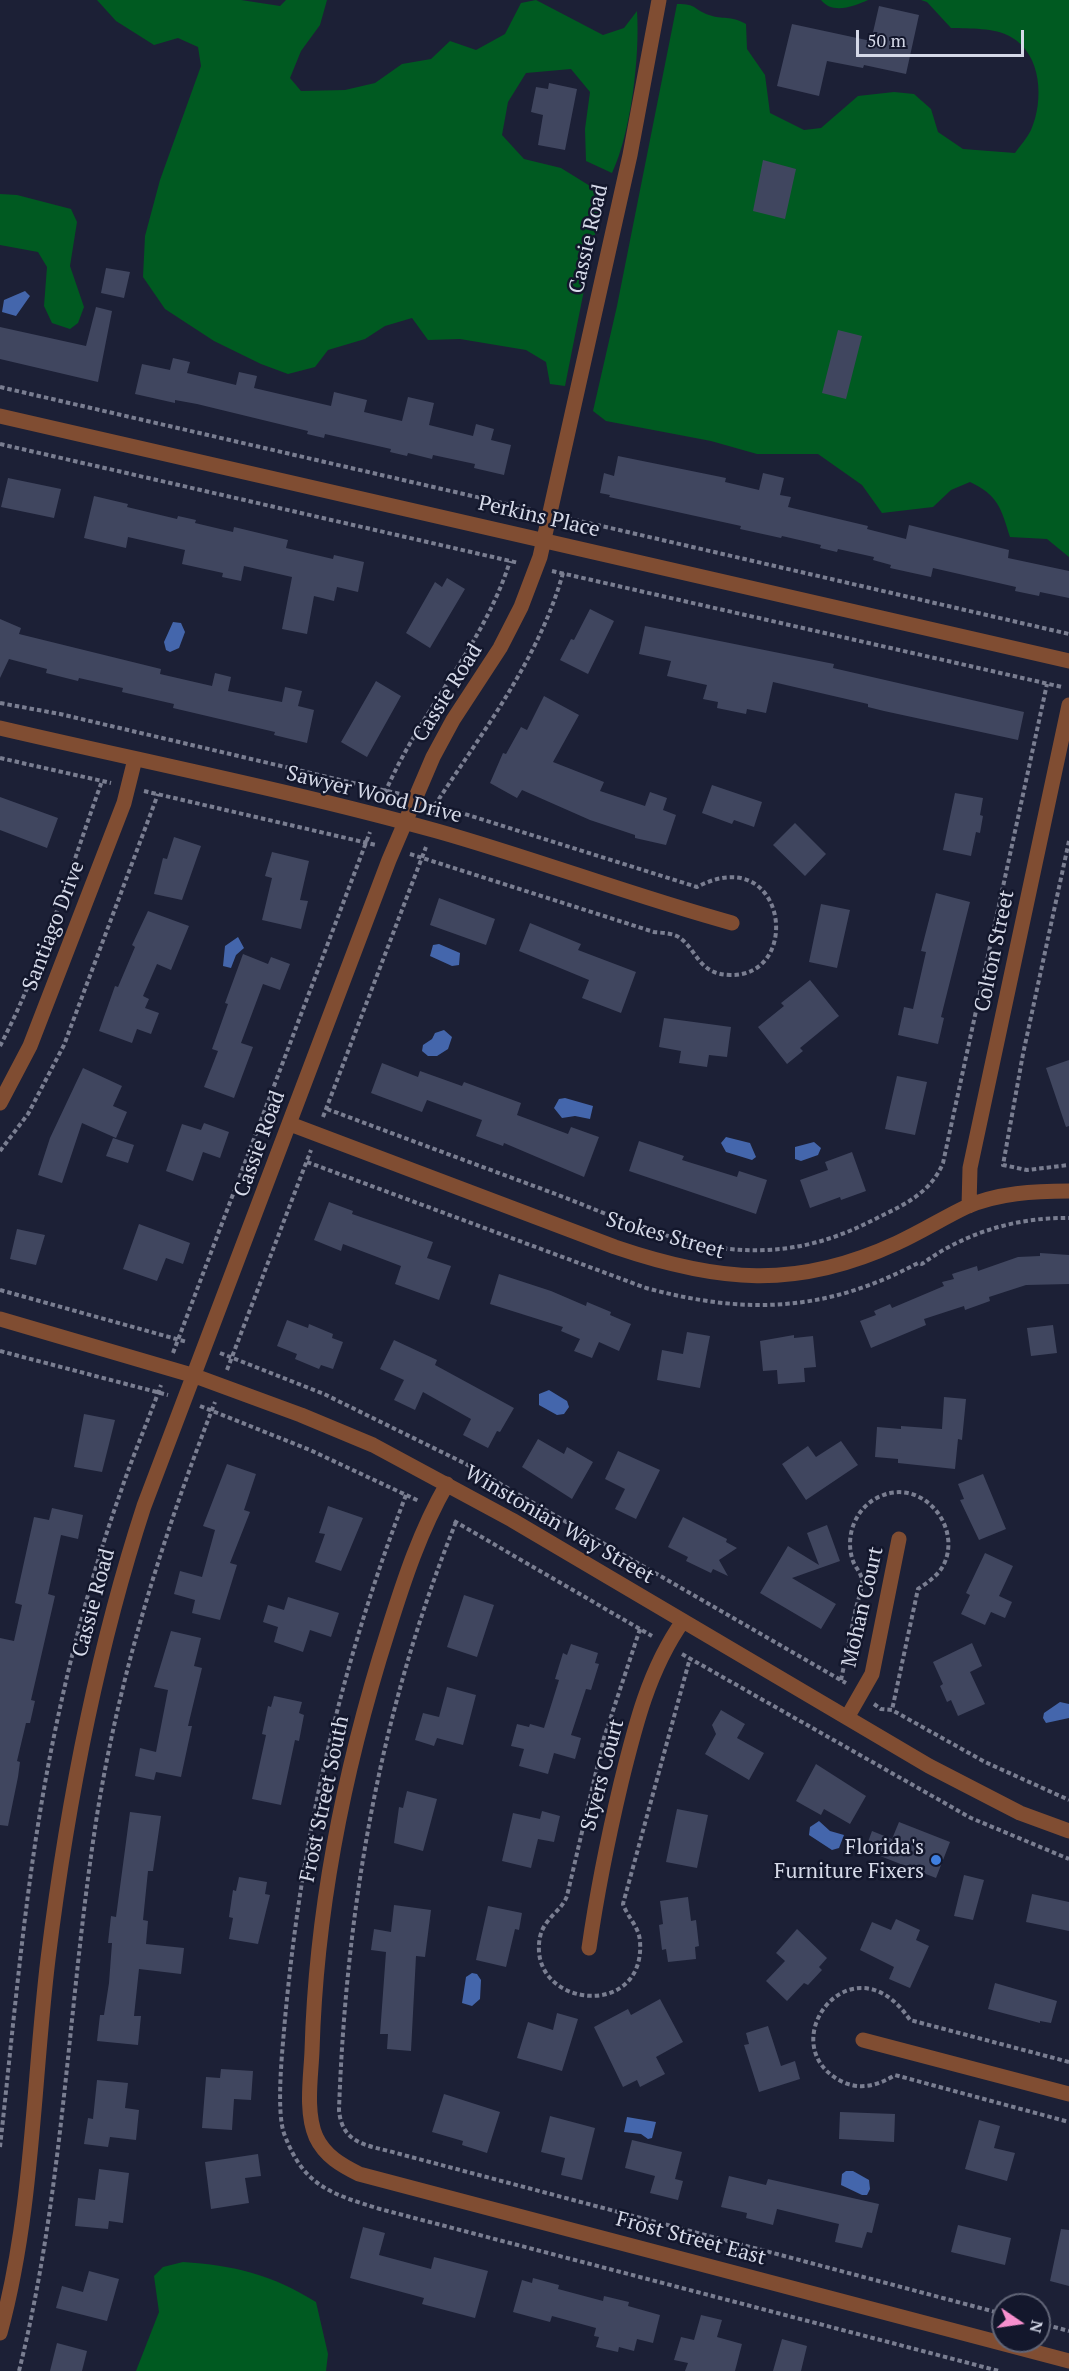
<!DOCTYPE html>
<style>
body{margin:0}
#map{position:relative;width:1069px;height:2371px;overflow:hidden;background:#1c2036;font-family:"PT Serif",serif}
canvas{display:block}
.north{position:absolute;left:991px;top:2293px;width:60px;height:60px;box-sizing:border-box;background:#13172c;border:2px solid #616577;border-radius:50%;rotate:103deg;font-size:16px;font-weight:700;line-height:24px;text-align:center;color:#d5d9e8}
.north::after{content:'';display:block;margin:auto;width:21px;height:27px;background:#f790ce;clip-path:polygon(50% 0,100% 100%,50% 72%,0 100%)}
.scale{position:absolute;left:856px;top:30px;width:168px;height:27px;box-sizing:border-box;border:3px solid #d5d9e8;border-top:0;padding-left:8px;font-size:18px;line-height:21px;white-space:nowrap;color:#d5d9e8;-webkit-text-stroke:4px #13172c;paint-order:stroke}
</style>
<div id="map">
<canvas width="1069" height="2371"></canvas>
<div class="north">N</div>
<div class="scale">50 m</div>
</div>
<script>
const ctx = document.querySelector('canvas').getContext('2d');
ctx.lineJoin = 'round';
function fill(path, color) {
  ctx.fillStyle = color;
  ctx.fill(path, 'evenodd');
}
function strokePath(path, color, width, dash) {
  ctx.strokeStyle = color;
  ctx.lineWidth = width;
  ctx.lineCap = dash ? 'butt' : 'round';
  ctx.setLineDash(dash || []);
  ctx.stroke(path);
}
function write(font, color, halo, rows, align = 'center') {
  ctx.font = font + ' "PT Serif",serif';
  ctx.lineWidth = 5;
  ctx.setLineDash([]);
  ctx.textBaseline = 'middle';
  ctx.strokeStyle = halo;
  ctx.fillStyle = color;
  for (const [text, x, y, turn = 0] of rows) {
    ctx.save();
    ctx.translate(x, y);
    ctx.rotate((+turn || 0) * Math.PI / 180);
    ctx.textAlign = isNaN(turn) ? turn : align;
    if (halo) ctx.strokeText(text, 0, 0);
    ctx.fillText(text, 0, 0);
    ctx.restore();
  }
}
fill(new Path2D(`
 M97,0H241L280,6L286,0H327L320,25L301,51L290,78L301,91L345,90L375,83L402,64L431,59L450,41L476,50L505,34L521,3L536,0L603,35L624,28L637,11C640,56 631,133 612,173L586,161L585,129L590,92L571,69L526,73L508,102L502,135L524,159L561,168L603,194L565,386L550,384L546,362L526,350L460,339L428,340L412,318L385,326L365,339L328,350L315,367L288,374L261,364L214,341L165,309L143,277L145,236L160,180L201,66L198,47L178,38L154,45L116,21Z
 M821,0H868C854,6 833,15 821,0Z
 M921,0H1069V557L1047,539L1010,537C1001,508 998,495 970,482L951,490L933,507L882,513L862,485L818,454H757L711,441L606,421L593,411L617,306L677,4C698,4 692,9 709,15C723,20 730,15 746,24L747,49L765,75L770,113L804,130L821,128L858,96L894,92L914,94L931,109L938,132L963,149L1015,153C1020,146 1027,138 1031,130C1044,101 1042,54 1011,37C994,27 970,29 951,28L927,2Z
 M0,194L17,195L71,209L77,222L70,266L84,307L78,323L70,329L52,323L44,306L47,267L38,252L0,245Z
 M183,2262C233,2265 273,2275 316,2302L328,2354L326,2371H136L159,2312L154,2276L163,2267Z`), '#005a21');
fill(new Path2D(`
 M25,291L30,296L16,316L2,312L4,300Z
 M173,622L181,623L185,632L179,648L170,652L166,650L164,642Z
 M238,937L244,948L236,955L231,968L223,966L225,946Z
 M439,944L460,953L459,965L452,966L430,956L433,945Z
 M444,1030L452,1037L448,1049L437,1056H428L422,1051L423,1045L432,1039L435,1033Z
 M565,1098L593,1106L590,1119L575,1116L562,1118L554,1108L559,1099Z
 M726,1137L750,1143L756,1157L752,1160L726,1152L721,1143Z
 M814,1142L821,1148L818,1155L801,1161L795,1159V1147Z
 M549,1390L567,1401L569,1407L564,1414L557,1415L539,1405V1394Z
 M1060,1702L1069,1704V1718L1046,1723L1043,1718L1044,1713Z
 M819,1821L830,1831L844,1835L839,1848L832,1850L809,1835L810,1827Z
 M472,1973L477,1974L481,1980L480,1999L472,2006L462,2003L466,1977Z
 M627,2117L656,2122L652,2138L648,2139L641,2134L624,2132Z
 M853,2171L869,2180L870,2189L867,2195H862L841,2185L842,2174L846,2171Z`), '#4466ac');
fill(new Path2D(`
 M879,6L919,15L906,74L864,65L863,68L827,61L819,96L777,86L792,24L871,41Z
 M549,83L577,89L565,150L538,145L543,115L531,112L536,87L548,89Z
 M763,160L796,169L785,219L753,211Z
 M106,268L130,272L124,298L101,293Z
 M96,307L112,311L98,382L0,359V327L86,346Z
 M838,330L862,336L846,399L822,393Z
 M173,358L190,362L187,373L236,385L239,372L257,376L254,388L331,406L334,392L367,400L364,412L402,421L408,397L434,403L429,425L473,436L476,424L494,429L491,440L511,445L504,475L474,468L475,464L433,455L432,459L408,453L407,456L390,452L391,449L325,434L324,438L307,434L308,431L197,404L175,400V403L135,394L142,364L170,370Z
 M618,456L726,478L725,482L759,490L763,473L784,478L780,495L791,497L788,507L868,526L867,529L906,539L909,525L1009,550L1008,558L1069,571V598L1040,592L1039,596L1015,591L1016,587L933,568L931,577L890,568L891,565L873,560L874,557L838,549L837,552L820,548L821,545L782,536L781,538L740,529L741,526L609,497L610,495L600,493L604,473L614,476Z
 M8,478L61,489L54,518L1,507Z
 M94,496L128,504L127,507L177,519L178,516L196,520L195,523L233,532L234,527L288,540L286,548L333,559L334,555L364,562L358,592L337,587L334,601L314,596L307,634L282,629L292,577L244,566L241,581L222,577L223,573L182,564L185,550L128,537L126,548L84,538Z
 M447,578L465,589L430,648L406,633L435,582L442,587Z
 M590,609L614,621L588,674L560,660L571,639L574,640Z
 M0,619L21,628L19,634L161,669L160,674L212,686L215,673L231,677L228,691L282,702L285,687L302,691L298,706L314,710L307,743L274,735L275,732L173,708L174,704L122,692L123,688L79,678L78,681L46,673L47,669L9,659L0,678Z
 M645,626L834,664L833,668L1024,712L1018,740L884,711L868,707V704L773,682L766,713L747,709L746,714L717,708L718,702L703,699L707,685L667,676L671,661L639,654Z
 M376,681L401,696L367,757L341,742Z
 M544,696L579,715L553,762L604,782L600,791L645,806L650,792L667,798L663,810L676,815L666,845L635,838V835L590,820L522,790L517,798L490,783L503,753L506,754L521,727L527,730Z
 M712,785L762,802L754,827L734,820L732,824L702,813Z
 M955,793L983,798L980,815L983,816L980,833L976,832L971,856L943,850Z
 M0,797L58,818L47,848L0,830Z
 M795,823L826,854L805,876L773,845Z
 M174,837L201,846L182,900L154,894L163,858L167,859Z
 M272,852L309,861L300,900L308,901L301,929L262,920L272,878L265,876Z
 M936,893L970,902L941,1017L944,1018L938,1044L898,1035L904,1007L913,1009L926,952L921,951Z
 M439,898L495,919L486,945L430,925Z
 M821,904L850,910L837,968L809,962Z
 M148,911L189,926L171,970L157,964L143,996L149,999L145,1008L159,1013L151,1034L137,1029L132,1043L99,1031L115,986L118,987L135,947L132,945Z
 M530,923L581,944L578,950L636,972L621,1013L582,998L589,980L519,951Z
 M243,954L268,964L271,957L290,964L280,990L263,984L241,1043L253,1047L234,1098L204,1087L218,1051L212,1049L228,1004L225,1003Z
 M810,980L839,1016L800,1048L803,1051L787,1064L758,1027L784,1006L781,1003Z
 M664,1018L731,1027L727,1057L709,1055L707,1067L679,1063L681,1051L659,1047Z
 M1069,1060V1126L1066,1127L1046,1068Z
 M382,1063L418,1077L420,1071L462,1086L464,1082L521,1103L517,1115L568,1134L571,1127L599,1137L584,1177L504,1143L503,1146L476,1136L482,1120L427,1100L422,1112L371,1093Z
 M83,1068L122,1086L113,1106L127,1112L116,1138L82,1123L62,1183L38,1175L50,1138Z
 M897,1076L927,1082L915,1135L885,1129Z
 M204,1123L229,1132L220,1158L203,1152L193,1181L166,1171L182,1124L201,1130Z
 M113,1138L134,1145L128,1163L106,1156Z
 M639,1141L684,1156L682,1160L737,1177L739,1171L767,1180L756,1214L629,1171Z
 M852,1152L866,1191L841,1200L840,1197L810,1208L800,1180L828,1170L825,1162Z
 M329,1202L353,1211L352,1214L433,1242L427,1258L451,1266L439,1300L395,1284L401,1266L343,1244L341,1251L314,1240Z
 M139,1224L190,1243L183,1264L166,1258L157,1281L123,1269Z
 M17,1229L45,1235L36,1265L10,1259Z
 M1040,1253L1069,1255V1284L1026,1285L989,1297L990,1301L965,1310L964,1306L924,1319L926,1325L871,1348L860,1321L876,1315L874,1311L890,1304L892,1308L944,1286L942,1282L954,1279L952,1274L977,1266L978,1271L1018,1257L1040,1256Z
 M499,1274L551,1291L586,1306L587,1302L611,1312L610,1315L631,1324L619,1351L599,1342L592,1358L574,1351L580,1339L561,1331L563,1327L490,1304Z
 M287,1320L308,1328L309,1324L333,1334L332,1338L343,1342L333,1369L321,1365L319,1369L295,1359L297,1354L277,1346Z
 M1053,1325L1057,1353L1031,1356L1027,1328Z
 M687,1332L710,1336L700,1388L657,1380L662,1350L683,1354Z
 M794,1335V1338L813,1336L816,1367L804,1368L805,1382L778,1384L777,1370L763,1371L760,1341Z
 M394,1340L437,1360L435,1365L514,1408L500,1432L497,1431L488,1448L463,1435L471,1419L423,1392L415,1410L394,1400L404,1380L380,1369Z
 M944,1397L966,1399L962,1440L958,1439L955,1469L898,1463V1459L875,1457L877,1427L901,1429V1426L942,1429Z
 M84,1414L115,1420L102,1472L74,1467Z
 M538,1439L564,1454L567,1447L593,1462L572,1499L522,1467Z
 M841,1441L858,1465L806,1500L782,1464L808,1446L816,1457Z
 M618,1451L660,1470L636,1519L615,1509L625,1489L605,1479Z
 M227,1464L256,1474L244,1510L250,1512L230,1563L237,1565L220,1620L192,1613L195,1600L174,1594L180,1571L202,1577L215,1530L203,1526Z
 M983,1474L1006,1529L979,1540L960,1500L964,1499L958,1484Z
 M328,1506L363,1518L341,1571L315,1562L325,1534L319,1533Z
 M52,1508L83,1515L78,1539L61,1535L48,1594L55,1596L31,1700L35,1701L30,1723H26L17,1761L20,1762L18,1777L8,1826L0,1825V1638L14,1641L22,1605L15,1603L34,1517L49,1520Z
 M683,1517L727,1539L726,1542L737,1548L719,1560L728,1576L713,1569L711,1573L686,1561L688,1557L668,1547Z
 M827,1525L840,1561L792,1578L836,1604L821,1629L760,1593L788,1546L819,1565L807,1533Z
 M985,1553L1013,1566L999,1596L1012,1602L1005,1618L991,1612L985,1625L961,1614L970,1595L966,1593Z
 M464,1595L494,1605L477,1657L447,1647Z
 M288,1597L339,1613L331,1637L310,1630L303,1652L274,1642L278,1627L263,1622L268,1605L284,1610Z
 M171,1631L201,1638L194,1666L202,1668L188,1726H192L181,1777L156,1772L154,1780L135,1776L140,1748L156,1752L168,1690L154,1687Z
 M972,1643L982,1666L970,1672L985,1704L958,1716L951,1700L947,1702L940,1686L943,1684L933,1662Z
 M571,1644L598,1653L595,1663L599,1664L591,1690L586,1689L571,1735L581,1738L575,1759L554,1753L548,1774L519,1766L524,1749L511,1746L517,1724L529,1727L530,1724L544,1728L559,1680L555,1679L563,1653L567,1655Z
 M447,1687L476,1695L463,1745L437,1738L434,1746L415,1740L423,1713L439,1717Z
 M274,1696L302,1702L299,1713L304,1715L299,1741L295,1740L281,1805L252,1799L266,1735L262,1734L268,1706L271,1707Z
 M721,1710L745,1724L737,1738L764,1753L749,1780L705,1754L716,1734L712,1725Z
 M816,1764L866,1796L850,1824L824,1809L821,1815L796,1801Z
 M407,1791L437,1799L423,1851L394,1843L399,1807L403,1808Z
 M677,1809L708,1815L697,1868L666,1862Z
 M542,1811L560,1816L554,1842L538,1839L531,1868L502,1861L513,1813L540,1819Z
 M130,1812L161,1816L153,1871H148L143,1920L148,1921L146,1944L184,1948L181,1974L139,1969L134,2016H141L138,2045L97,2041L100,2015H104L109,1983L112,1943H108L111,1916L116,1917Z
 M899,1822L950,1842L936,1878L865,1850L872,1831L892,1839Z
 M964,1875L984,1880L973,1920L954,1916Z
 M239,1877L267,1882L265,1894L270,1895L258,1944L229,1939L233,1918L229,1917L233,1890L236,1891Z
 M1032,1894L1069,1902V1931L1026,1922Z
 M688,1897L691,1921L696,1920L699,1946L695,1947L696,1959L668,1962L666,1949L662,1950L659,1925L663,1924L660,1901Z
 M394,1905L431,1910L425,1957L416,1956L411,2051L387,2049L388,2034H380L386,1952L371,1950L374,1929L391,1932Z
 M488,1906L522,1913L519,1930L515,1929L506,1967L476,1960Z
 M896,1919L920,1930L916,1940L929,1946L910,1988L889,1979L894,1967L860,1950L872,1922L891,1930Z
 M797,1929L827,1958L819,1967L822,1970L808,1985L804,1983L787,2001L766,1981L785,1961L776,1953Z
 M995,1983L1057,2001L1051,2023L1040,2021V2023L988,2009Z
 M660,1999L683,2042L656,2057L665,2074L640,2087L637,2080L623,2087L594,2027L628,2009L631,2015Z
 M557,2013L578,2019L562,2071L517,2058L528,2022L553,2030Z
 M768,2026L781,2066L795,2061L800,2079L759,2092L744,2045L749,2044L746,2033Z
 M221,2069L253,2071L251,2100L234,2099L232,2130L202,2128L206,2077L220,2078Z
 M97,2080L128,2083L125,2108L139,2110L136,2140L110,2137L108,2147L84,2144L88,2118L93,2119Z
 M444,2094L500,2112L487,2153L462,2145L463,2141L432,2132Z
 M840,2112L895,2114L894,2142L839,2139Z
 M550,2116L595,2128L582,2180L561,2175L565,2158L541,2152Z
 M979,2120L1000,2126L994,2148L1015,2153L1007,2181L965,2169Z
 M632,2140L682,2152L675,2179L683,2181L678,2200L650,2193L655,2176L625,2168Z
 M258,2154L261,2176L245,2178L249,2203L211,2209L205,2162Z
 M99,2169L129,2173L123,2223L109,2221L108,2229L75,2226L78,2198L95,2200Z
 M729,2176L766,2185L768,2179L879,2204L872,2233L867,2232L862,2248L835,2242L839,2224L777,2209L773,2225L746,2218L747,2213L721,2207Z
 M958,2225L1011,2238L1005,2265L951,2252Z
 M363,2227L385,2233L379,2255L431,2269L434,2257L488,2271L475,2318L422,2304L424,2298L350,2278Z
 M1061,2229L1069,2230V2286L1050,2281Z
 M89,2271L119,2279L107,2321L56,2308L62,2286L83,2292Z
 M533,2278L559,2285L558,2289L603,2301L604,2296L629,2302L628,2306L660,2315L653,2343L637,2339L634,2351L619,2347L618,2352L596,2347L599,2337L594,2336L596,2328L552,2316L550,2322L513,2312L522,2280L532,2283Z
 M701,2315L722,2320L717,2337L742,2344L735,2371H685L688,2363L674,2360L681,2337L694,2340Z
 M782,2339L807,2346L801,2371H773Z
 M57,2343L87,2351L82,2371H50Z`), '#40465f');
strokePath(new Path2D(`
 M0,387L533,510
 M0,444L519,563
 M567,518L1069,634
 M552,571L1062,687
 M0,703L60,714L400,794
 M0,758L111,783
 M144,791L376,845
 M382,800C416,715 483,648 510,561
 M433,813L435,805C483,731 539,659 563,573
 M1069,841L1023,1054L1003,1165L1027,1170L1069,1165
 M410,854L654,932C662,933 674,933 680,938C698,951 698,974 730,975C804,977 786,840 697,887L433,804
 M0,1046C42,966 71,867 102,781
 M327,1109C402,1137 477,1165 553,1193C621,1219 693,1254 767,1250C808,1248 843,1236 879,1217C906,1204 931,1192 943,1163L1047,684
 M323,1117L426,847
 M0,1151L28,1114L64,1045L158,794
 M307,1162L646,1288C746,1315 826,1312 918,1263L922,1264C964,1233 1017,1217 1069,1218
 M0,1290L187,1342
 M0,1351L168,1395
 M173,1353L370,832
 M220,1353L324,1394L464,1463L846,1683
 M227,1370L311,1150
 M200,1406L310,1450L419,1501
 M406,1495C340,1668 302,1834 285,2019C283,2045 275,2113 285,2136C304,2186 331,2194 380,2209L999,2371
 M454,1521L652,1636
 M456,1522C380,1710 346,1908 339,2110C342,2145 368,2145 396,2153L1003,2314
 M640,1629L604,1738L567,1896C561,1912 544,1918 540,1937C526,2007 646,2022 640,1941C639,1927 627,1916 623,1904L690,1658
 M682,1654L971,1818L1069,1859
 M841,1680C846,1656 851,1632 856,1608C858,1600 862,1590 862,1581C862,1574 855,1567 853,1561C844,1536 856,1506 881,1496C922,1478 962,1526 944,1564C939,1575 927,1583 918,1589L892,1710
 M874,1704L881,1709L892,1710L985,1762L1069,1800
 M1069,2062L910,2020C853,1935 771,2042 839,2080C859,2091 877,2086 895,2075L1069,2122
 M0,2147C15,2012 26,1874 53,1741C70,1657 92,1572 121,1491C133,1455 148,1421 161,1385
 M1039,2323L1069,2331
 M19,2371C65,2187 68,1996 98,1809C121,1669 164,1533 215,1402`), '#7a7e91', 4, [4.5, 3]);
strokePath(new Path2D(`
 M0,416L1069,661
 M0,728C146,762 293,791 437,831C536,859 633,896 732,923
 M0,1103L30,1046L124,803L135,759
 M290,1124L615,1247C718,1282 796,1290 897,1243C921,1232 943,1218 966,1207C997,1193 1035,1191 1069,1191
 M969,1206L970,1168L1069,705
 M0,1319L195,1376L301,1415L373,1445L512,1520L929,1766L1020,1813L1069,1831
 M447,1484C420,1531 404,1580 388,1631C345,1766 316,1909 312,2051C311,2076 305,2112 316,2137C325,2156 341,2165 359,2174L1069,2361
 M848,1716L872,1674L899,1539
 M589,1948C597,1892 608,1838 621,1783C635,1726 649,1669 683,1621
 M863,2040L1069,2094
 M0,2333C33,2212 33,2083 48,1959C67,1805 96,1653 144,1506L389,860L433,757L453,720L500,648L521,607L540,557L630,155L659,0`), '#804d32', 15);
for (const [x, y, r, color] of [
 [936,1860,6,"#3f7fe0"]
]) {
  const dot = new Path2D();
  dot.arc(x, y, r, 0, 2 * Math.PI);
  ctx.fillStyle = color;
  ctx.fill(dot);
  strokePath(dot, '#13172c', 2);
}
write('21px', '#d5d9e8', '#13172c', [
 ["Cassie Road",589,239,-77],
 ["Perkins Place",539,517,13],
 ["Cassie Road",448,693,-58],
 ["Sawyer Wood Drive",374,795,14],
 ["Santiago Drive",54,926,-69],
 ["Colton Street",995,951,-78],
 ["Cassie Road",260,1144,-70],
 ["Stokes Street",665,1236,16],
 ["Winstonian Way Street",559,1525,30],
 ["Cassie Road",94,1603,-75],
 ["Mohan Court",863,1607,-77],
 ["Styers Court",603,1775,-75],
 ["Frost Street South",325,1799,-78],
 ["Frost Street East",691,2239,15]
]);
write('21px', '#d5d9e8', '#13172c', [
 ["Florida's",924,1848],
 ["Furniture Fixers",924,1872]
], 'right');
</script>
